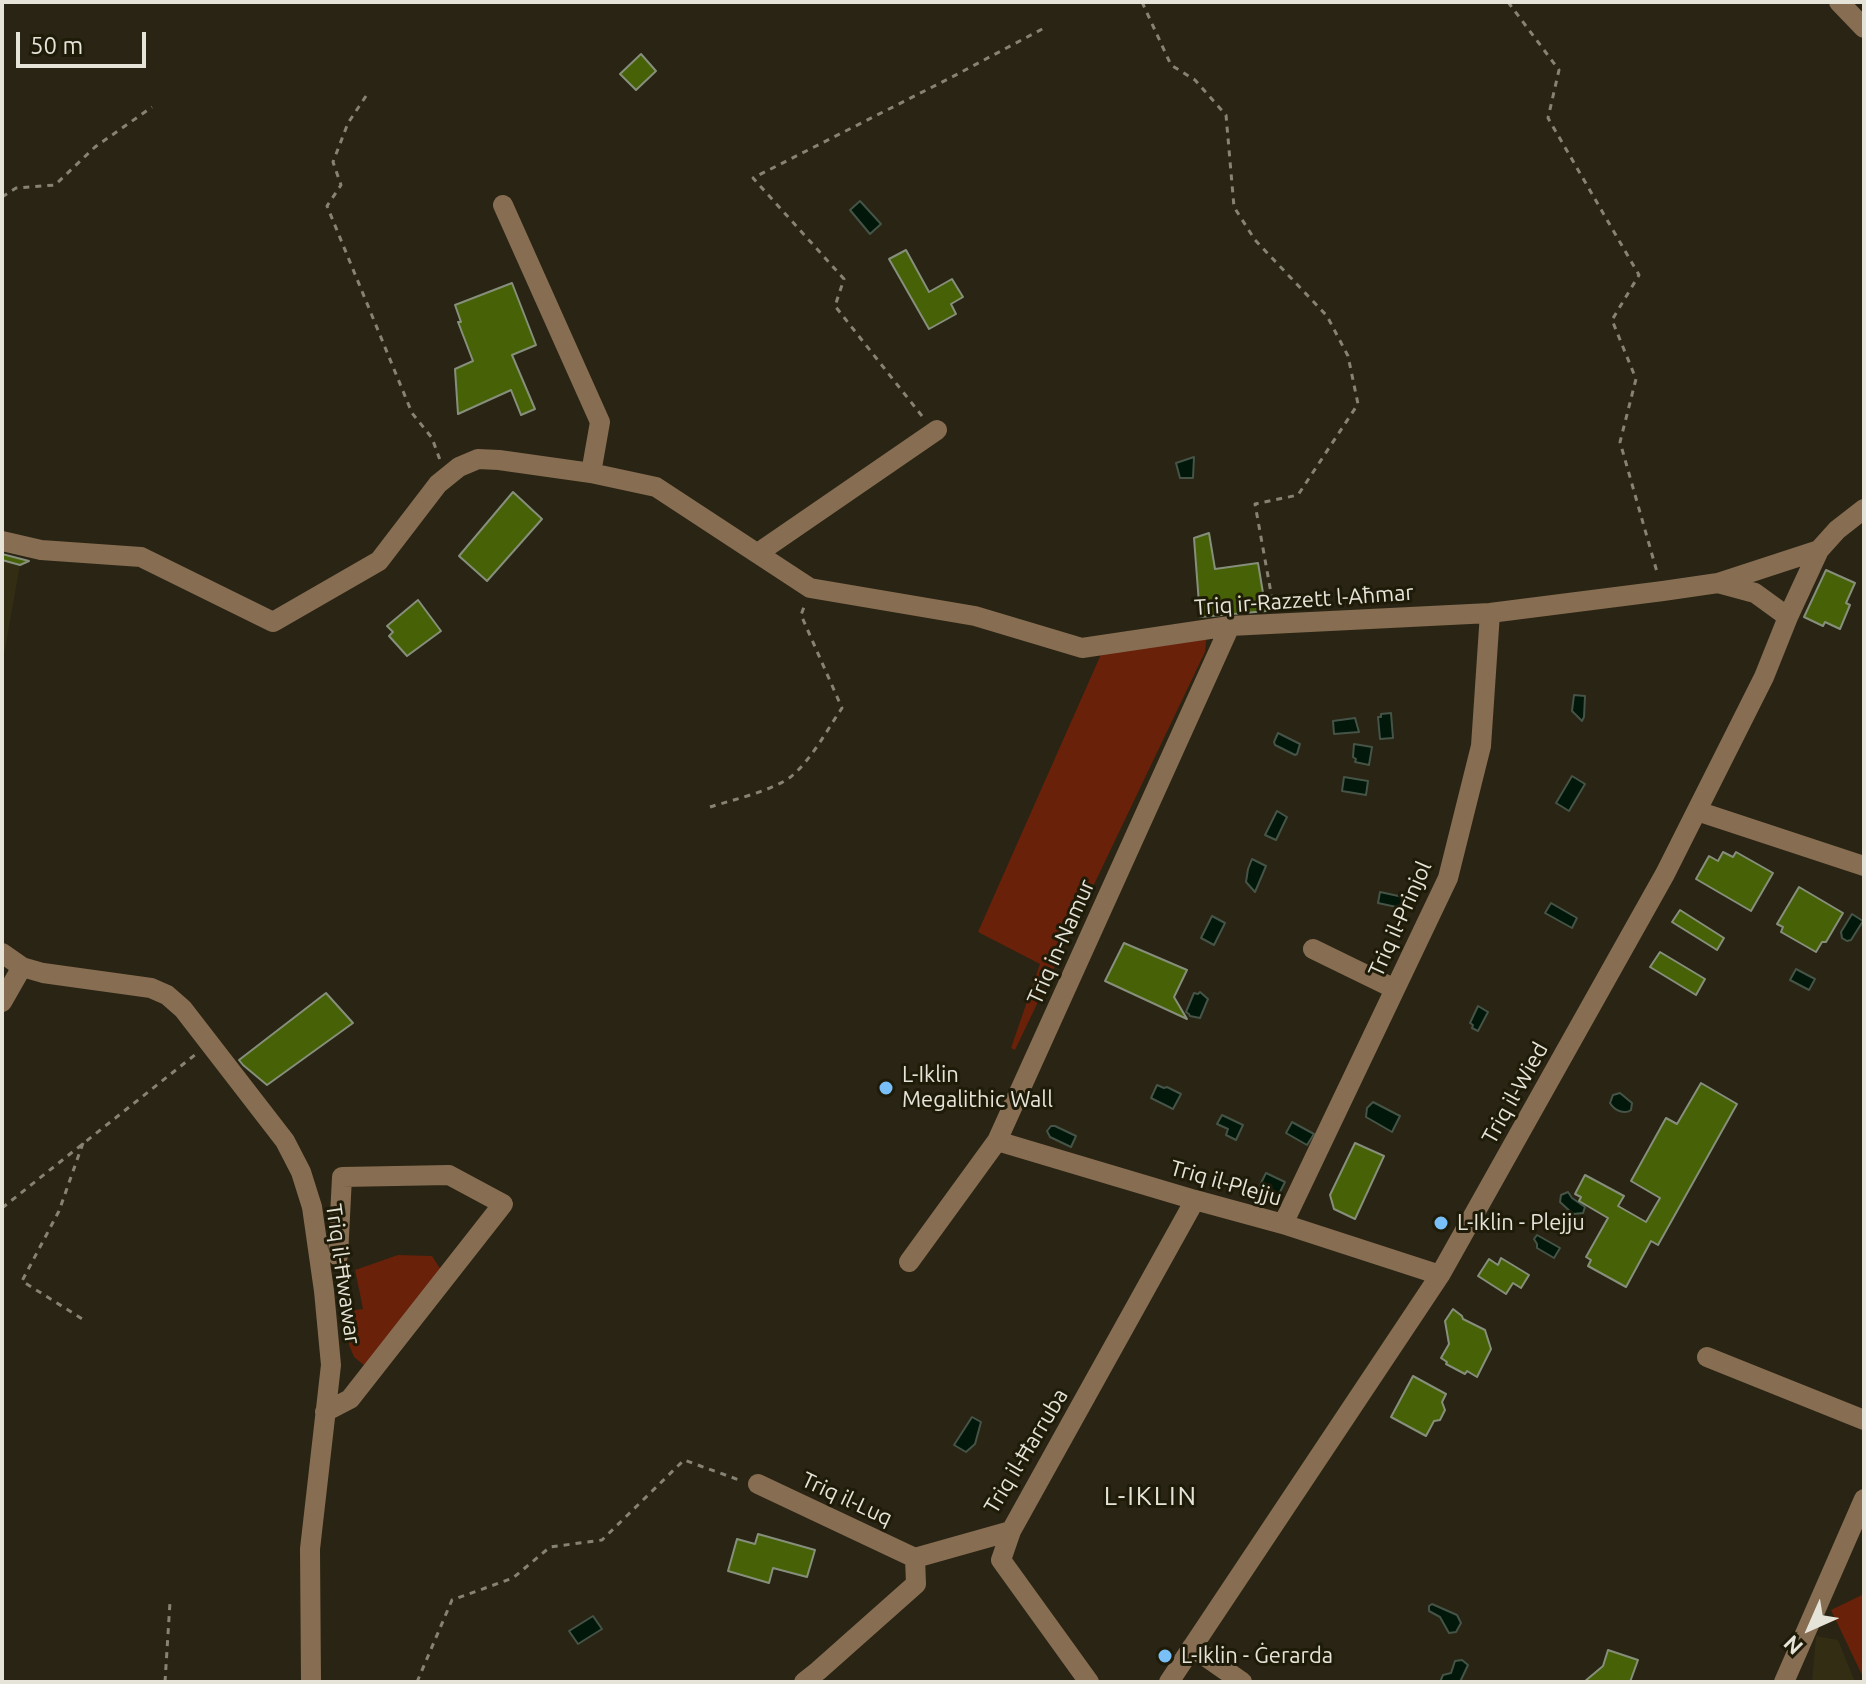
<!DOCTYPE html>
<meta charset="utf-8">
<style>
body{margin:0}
#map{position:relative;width:1866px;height:1684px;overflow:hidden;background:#292413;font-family:Ubuntu,sans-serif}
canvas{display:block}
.frame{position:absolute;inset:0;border:4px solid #e6e4d9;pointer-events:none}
.north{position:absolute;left:1770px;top:1588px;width:80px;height:80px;-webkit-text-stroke:6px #1f1b09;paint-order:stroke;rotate:225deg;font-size:22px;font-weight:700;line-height:32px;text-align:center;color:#e6e4d9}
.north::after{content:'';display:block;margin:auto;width:28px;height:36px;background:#e6e4d9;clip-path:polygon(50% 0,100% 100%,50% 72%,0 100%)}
.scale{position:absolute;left:16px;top:32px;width:130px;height:36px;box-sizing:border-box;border:4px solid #e6e4d9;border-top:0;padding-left:10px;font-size:24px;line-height:28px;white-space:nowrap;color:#e6e4d9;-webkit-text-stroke:6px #1f1b09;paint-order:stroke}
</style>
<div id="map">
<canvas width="1866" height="1684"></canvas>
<div class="frame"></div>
<div class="north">N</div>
<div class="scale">50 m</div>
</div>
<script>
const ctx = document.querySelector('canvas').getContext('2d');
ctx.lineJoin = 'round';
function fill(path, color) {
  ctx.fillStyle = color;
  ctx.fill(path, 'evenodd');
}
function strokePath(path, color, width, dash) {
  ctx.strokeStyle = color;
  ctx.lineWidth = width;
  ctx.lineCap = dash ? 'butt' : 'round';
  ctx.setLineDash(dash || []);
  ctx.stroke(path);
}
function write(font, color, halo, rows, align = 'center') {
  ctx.font = font + ' Ubuntu,sans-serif';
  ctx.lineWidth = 6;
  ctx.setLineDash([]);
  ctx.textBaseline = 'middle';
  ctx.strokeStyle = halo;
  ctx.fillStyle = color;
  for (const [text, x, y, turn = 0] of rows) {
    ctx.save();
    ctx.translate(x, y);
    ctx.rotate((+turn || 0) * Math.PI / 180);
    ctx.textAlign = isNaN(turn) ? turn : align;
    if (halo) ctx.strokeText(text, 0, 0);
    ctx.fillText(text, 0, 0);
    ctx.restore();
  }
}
fill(new Path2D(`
 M2,560L20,565L2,666Z
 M1816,1636L1838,1640L1855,1682H1812Z`), '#332d14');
fill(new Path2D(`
 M1207,634L1205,652L1015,1050L1011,1048L1040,964L978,932L1102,652Z
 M398,1255L432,1256L441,1270L365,1366L354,1357L349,1345L348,1311L363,1309L355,1270Z
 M1864,1594V1677H1863L1831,1610Z`), '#69210a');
const water = new Path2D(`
 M860,201L881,224L870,234L850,210Z
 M1194,457L1193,478H1180L1176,463Z
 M1574,695L1585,696L1584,717L1582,721L1572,711Z
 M1391,713L1393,738L1380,739L1378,717H1381V714Z
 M1355,718L1359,732L1334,734L1333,721Z
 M1278,733L1300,744L1297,754L1295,755L1275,745L1274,742Z
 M1354,744L1372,747L1369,765L1355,762L1356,759L1353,757Z
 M1572,776L1585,784L1569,811L1556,803Z
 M1344,777L1368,781L1366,795L1342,791Z
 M1277,811L1287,817L1276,840L1265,835Z
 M1252,859L1266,866L1255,892L1246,882L1248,869Z
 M1380,892L1403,897L1401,908L1378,903Z
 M1551,903L1577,918L1572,928L1545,913Z
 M1852,914L1863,921L1851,940L1847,941L1842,938L1841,932Z
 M1212,916L1225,923L1214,945L1201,938Z
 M1796,969L1815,979L1809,990L1790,980Z
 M1200,992L1208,999L1200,1018L1190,1016L1189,1014L1186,1012L1194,993L1198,994Z
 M1478,1006L1488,1012L1478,1031L1472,1028L1473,1025L1470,1023Z
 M1157,1085L1164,1088L1167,1087L1181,1094L1173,1109L1151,1098Z
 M1620,1093L1632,1103L1631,1110C1624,1115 1614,1110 1610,1103L1613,1095Z
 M1373,1102L1400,1116L1392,1132L1366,1117L1367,1108Z
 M1222,1115L1243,1125L1236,1140L1226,1135L1228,1129L1217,1124Z
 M1292,1122L1314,1134L1307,1145L1286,1133Z
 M1051,1126H1055L1076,1136L1071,1147L1050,1137L1047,1131Z
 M1266,1173L1285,1182L1278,1196L1272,1200L1256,1193Z
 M1568,1192L1572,1198L1585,1207L1583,1213L1573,1214L1560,1202L1561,1195Z
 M1537,1235L1560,1248L1554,1258L1537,1248V1244L1534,1239Z
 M972,1417L981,1422L975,1444L966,1452L954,1445Z
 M1432,1604L1457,1615L1461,1623L1456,1632L1449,1633L1440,1617L1429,1611V1606Z
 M593,1616L602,1629L578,1644L569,1631Z
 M1462,1660L1468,1665L1460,1682H1440L1443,1675L1451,1673L1455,1661Z`);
fill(water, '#001709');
strokePath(water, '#455447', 2);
const building = new Path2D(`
 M641,54L656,71L636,90L620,74Z
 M906,250L929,292L952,279L963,297L951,304L956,314L929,329L889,259Z
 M512,283L536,345L512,355L535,409L521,415L511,390L458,414L455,369L473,361L458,322H461L455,305Z
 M513,492L542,519L487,581L459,556Z
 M1209,533L1215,569L1258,563L1266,611L1200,617L1194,538Z
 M2,554L29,561L20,565L2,560Z
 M1826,570L1855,583L1846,603L1850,605L1840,629L1825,622L1823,626L1804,617Z
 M418,600L441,631L407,656L389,636L393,632L387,626Z
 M1723,852L1733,857L1736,852L1773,873L1751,911L1696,879L1709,856L1718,861Z
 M1799,887L1843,913L1826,942H1822L1816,952L1781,932L1783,927L1777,924Z
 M1680,910L1724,938L1717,950L1672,922Z
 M1124,943L1187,970L1174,997L1187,1019L1105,981Z
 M1660,952L1705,979L1696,995L1650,967Z
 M326,993L353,1023L267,1085L243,1065L239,1060Z
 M1701,1083L1737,1104L1658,1245L1651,1241L1626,1287L1588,1266L1591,1260L1586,1257L1608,1218L1579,1201L1581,1197L1575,1194L1585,1175L1624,1196L1618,1206L1646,1222L1660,1198L1631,1181L1666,1118L1677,1124Z
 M1355,1143L1384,1156L1355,1219L1334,1209L1330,1195Z
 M1501,1258L1529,1275L1521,1288L1513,1283L1506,1294L1478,1276L1489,1259L1498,1265Z
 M1453,1309L1462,1316L1463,1319L1485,1330L1491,1349L1477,1377L1467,1371L1465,1374L1446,1364L1447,1362L1441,1358L1449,1344L1445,1321Z
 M1413,1376L1446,1394L1442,1402L1445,1410L1440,1420L1434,1421L1426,1436L1391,1417Z
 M758,1534L815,1550L807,1577L773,1568L769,1583L728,1571L737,1539L755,1544Z
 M1608,1650L1638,1660L1630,1682H1584L1603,1666Z`);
fill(building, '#476106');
strokePath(building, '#868f7b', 2);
strokePath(new Path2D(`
 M1142,2L1171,65L1195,80L1226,115L1234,207L1255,240L1327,316L1348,356L1358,404L1298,495L1255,504L1273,604
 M1508,2L1559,70L1548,118L1639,275L1612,320L1636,379L1620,442L1657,572
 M366,96L348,123L333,162L341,185L327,206L412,413L432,438L440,460
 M2,197L16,188L55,185L95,147L152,107
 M922,416L835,306L844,279L753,178L952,77L1046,27
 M710,807C732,800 776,790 793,775C813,757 827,730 842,708L801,615L804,607
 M83,1143L59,1211L22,1281L84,1320
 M2,1208L196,1054
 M165,1682L170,1602
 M417,1682L452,1600L513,1578L550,1547L602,1540L684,1460L742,1481`), '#868375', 3, [6, 6]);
strokePath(new Path2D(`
 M1839,2L1864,28
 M503,205L600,422L591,473
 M2,541L41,550L141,557L273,622L379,561L438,484L459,467L478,459L499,460L591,473L656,487L810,588L975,616L1082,648L1230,626L1490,613L1663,591L1718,583L1819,550
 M758,553L937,430
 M1718,583L1755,593L1788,617
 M1697,811L1864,866
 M1313,949L1395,989
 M2,953L22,967L43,973L151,988L167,995L183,1009L285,1141L301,1172L312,1207L324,1291L331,1365L310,1549L311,1682
 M2,1002L22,967
 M997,1141L1195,1200L1283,1224L1440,1275
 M1283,1224L1448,878L1481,746L1490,613
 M909,1262L997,1141L1230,626
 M1707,1357L1864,1420
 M325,1412L350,1399L503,1204L449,1175L342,1177L338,1256
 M758,1484L915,1558
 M1192,1647L1242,1682
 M804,1682L818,1671L916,1584L915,1558L1011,1531
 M1089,1682L1001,1560L1011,1531L1195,1200
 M1169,1682L1440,1275L1665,874L1764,677L1788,617L1819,550L1837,530L1864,509
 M1784,1682L1864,1499`), '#876d52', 20);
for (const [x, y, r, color] of [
 [886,1088,8,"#79bff8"],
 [1441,1223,8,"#79bff8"],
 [1165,1656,8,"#79bff8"]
]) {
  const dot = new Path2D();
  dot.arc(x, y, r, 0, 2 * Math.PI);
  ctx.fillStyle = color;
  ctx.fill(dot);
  strokePath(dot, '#1f1b09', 3);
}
write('22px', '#e6e4d9', '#1f1b09', [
 ["Triq ir-Razzett l-Aħmar",1304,600,-4],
 ["Triq il-Prinjol",1400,919,-66],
 ["Triq in-Namur",1061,942,-66],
 ["Triq il-Wied",1515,1093,-61],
 ["Triq il-Plejju",1226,1183,16],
 ["Triq il-Ħwawar",343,1274,82],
 ["Triq il-Ħarruba",1026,1451,-59],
 ["Triq il-Luq",847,1499,25]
]);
write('22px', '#e6e4d9', '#1f1b09', [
 ["L-Iklin",902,1075],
 ["Megalithic Wall",902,1100],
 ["L-Iklin - Plejju",1457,1223],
 ["L-Iklin - Ġerarda",1181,1656]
], 'left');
ctx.letterSpacing = '2px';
write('26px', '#e6e4d9', '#1f1b09', [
 ["L-IKLIN",1151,1496]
]);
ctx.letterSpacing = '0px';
</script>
